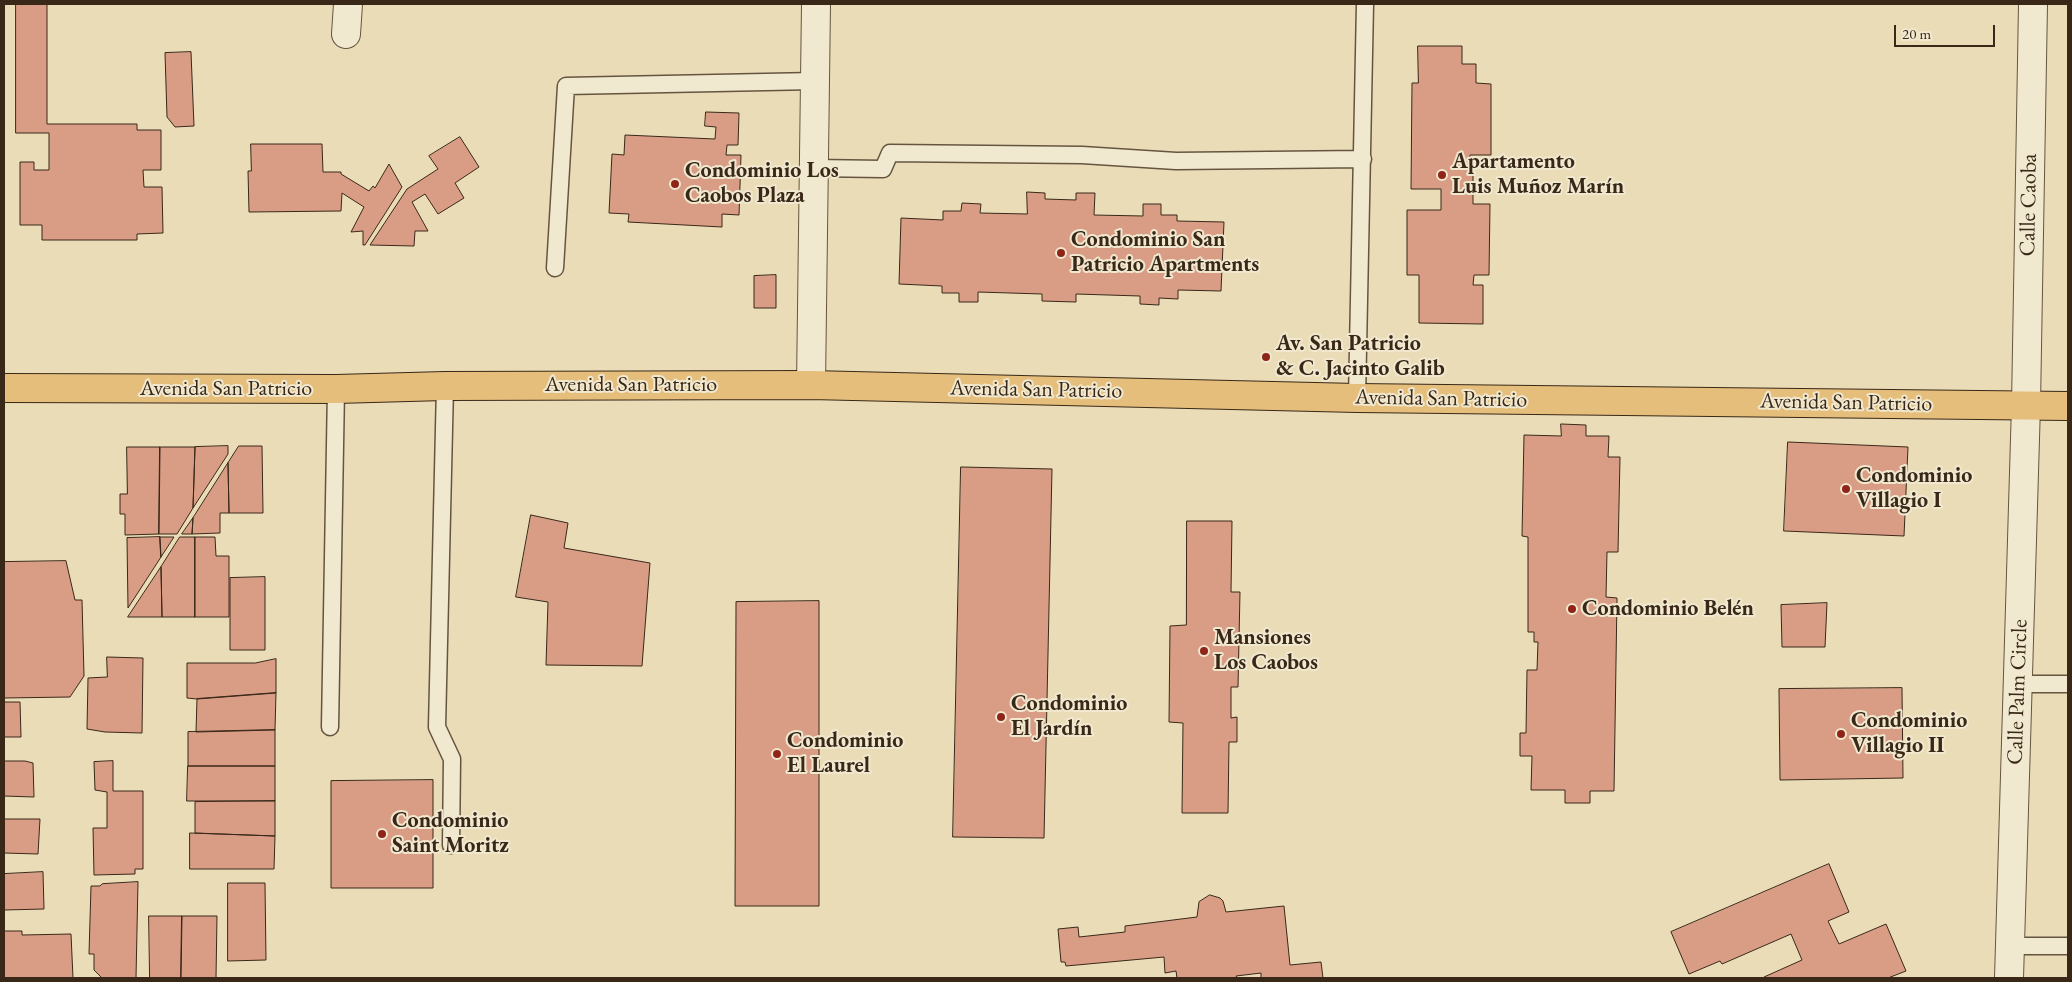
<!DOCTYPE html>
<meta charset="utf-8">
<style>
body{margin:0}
#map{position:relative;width:2072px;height:982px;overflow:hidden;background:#eadcb7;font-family:"EB Garamond",serif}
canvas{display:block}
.frame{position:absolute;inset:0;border:5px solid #392818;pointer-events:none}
.scale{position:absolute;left:1894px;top:25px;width:101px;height:22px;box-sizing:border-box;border:2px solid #392818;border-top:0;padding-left:6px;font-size:15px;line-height:18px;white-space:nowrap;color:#392818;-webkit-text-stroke:4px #f1e8d0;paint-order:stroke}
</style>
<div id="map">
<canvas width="2072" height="982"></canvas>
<div class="frame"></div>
<div class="scale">20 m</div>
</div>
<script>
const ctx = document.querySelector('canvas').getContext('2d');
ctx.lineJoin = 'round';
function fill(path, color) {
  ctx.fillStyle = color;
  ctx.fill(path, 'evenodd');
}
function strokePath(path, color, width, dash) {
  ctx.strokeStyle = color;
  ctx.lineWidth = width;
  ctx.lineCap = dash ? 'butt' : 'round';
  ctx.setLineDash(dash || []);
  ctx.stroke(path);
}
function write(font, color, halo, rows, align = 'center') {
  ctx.font = font + ' "EB Garamond",serif';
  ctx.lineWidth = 4;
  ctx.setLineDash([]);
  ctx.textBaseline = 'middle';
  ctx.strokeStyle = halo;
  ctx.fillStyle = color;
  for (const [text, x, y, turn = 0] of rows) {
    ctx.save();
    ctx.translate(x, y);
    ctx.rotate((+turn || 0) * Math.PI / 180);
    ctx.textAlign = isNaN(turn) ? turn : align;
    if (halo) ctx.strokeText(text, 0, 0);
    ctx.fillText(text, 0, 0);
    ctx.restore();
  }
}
const building = new Path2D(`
 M16,4H47V124H137V130H161V170H143L144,187H162L163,233L137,234V240H42V225H20V162H34V170H49V133H16Z
 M1418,46H1462V64H1476V83L1491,84V155H1470V162H1473V204H1490L1489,275H1474L1473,285H1483V324L1419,323V275H1407V210H1441V189H1411L1412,83H1418Z
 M191,52L194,126L175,127L167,117L165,53Z
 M706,112L739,113L738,145H727L726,155H741L739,215L722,214V227L628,222L629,214L609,213L612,154L624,155L625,135L715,139L716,127L705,126Z
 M460,137L479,167L455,183L464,198L438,214L425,194L412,202L428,231H415L414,246L370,245L407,189L438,169L429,156Z
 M251,144H322L323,172H341V174L369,191L373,186L375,188L389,164L402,187L365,245H363V231L351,232L364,207L342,193L341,211L249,212L248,171H251Z
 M1027,192L1045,193V199L1076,200V193H1095L1094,215L1143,216V204H1161V215H1177V221L1224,222L1221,291L1178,290V299L1159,298V305L1140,304V296L1076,294V302L1042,301V294L978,292V302H959V293H942V286L899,284L901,218L943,220V211H961L962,203L981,204L980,213L1027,214Z
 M776,275V308H754V276Z
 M1561,424L1586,425V436H1609L1608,457H1620L1618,552H1607L1606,597L1617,598L1614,791H1590V803H1565V790H1531L1532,756H1520V733H1526L1527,670H1537L1538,642H1534V632H1528V537L1522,536L1524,435L1561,436Z
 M1788,442L1908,447L1904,536L1784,531Z
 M228,446V454L193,508L195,447Z
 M239,446H262L263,513H229L228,463Z
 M127,447H160L159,534L125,535V514H120V494H127Z
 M160,447H195L193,508L177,534H159Z
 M228,463L229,513H220V533L192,534L193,518Z
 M961,467L1052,469L1044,838L953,837Z
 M531,515L568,523L564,548L650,563L642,666L546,665L548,602L516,597Z
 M193,518L192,534H182Z
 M1187,521H1232L1231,592H1240L1238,687H1231V718L1237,717V742H1229L1228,813H1182L1183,723L1169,722L1170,626L1186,625Z
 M160,537L161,557L128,608L127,538Z
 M160,537H174L161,557Z
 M180,537H195V617H162L161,567Z
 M195,537H215L216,556H229V617H195Z
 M66,561L75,600H82L84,676L70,697L4,698V562Z
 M161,567L162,617H128Z
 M265,577V650H230V578Z
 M819,601V906H735L736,602Z
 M1827,603L1825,647H1782L1781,605Z
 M107,657L143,658L142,733L105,732L87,729L88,678L107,677Z
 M276,659V693L197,699L187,698V663H255Z
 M1902,688L1903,778L1780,780L1779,689Z
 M276,693L275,730L196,732L197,699Z
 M4,702H20L21,737H4Z
 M275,730V766H188V732Z
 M4,761H25L33,763L34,797L4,796Z
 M113,761V791H143V869H135V874L94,875L93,828H107V792L95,790L94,762Z
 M188,766H275V801H187Z
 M433,780V888H331V781Z
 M275,801V836L195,833V802Z
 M4,819H40L38,854L4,853Z
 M190,833L275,836L274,869H190Z
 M1829,864L1849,912L1828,921L1839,944L1886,924L1906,971L1888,978H1764V977L1802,960L1791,934L1722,964L1720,961L1689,974L1671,932Z
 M43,872L44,909L4,910V874Z
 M138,882L136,978H102L94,970V954H89L91,886H100L102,884Z
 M228,883H265L266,960L228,961Z
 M1210,895L1220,898L1223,901L1226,912L1284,906L1290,965L1321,962L1323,978H1261V973L1236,976L1237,978H1177L1176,971L1165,973L1164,957L1066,966L1065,962H1061L1058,929L1078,927L1079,937L1125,932V926L1197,917L1199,902Z
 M149,916H182L181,978H150Z
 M182,916H217L216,978H181Z
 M4,931H22V935L71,934L73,978H4Z`);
fill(building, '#d99d86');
strokePath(building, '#392818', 1);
const service = new Path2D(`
 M814,168L883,169L890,153L1082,155L1176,161L1363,159
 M555,268L566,86L815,81
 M445,386L437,727L452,759L451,845
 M1357,398L1365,4
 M2018,684H2068
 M330,727L336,389
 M2010,946H2068`);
const minor = new Path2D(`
 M346,34L348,4
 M811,385L816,4
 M2009,978L2026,405L2033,4`);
const primary = new Path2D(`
 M4,388L336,389L445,386L811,385L1357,398L2068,406`);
strokePath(service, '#655540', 19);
strokePath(minor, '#655540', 30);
strokePath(primary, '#392818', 30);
strokePath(service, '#f1e8d0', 16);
strokePath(minor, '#f1e8d0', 28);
strokePath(primary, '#e5be7c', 28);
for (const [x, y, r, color] of [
 [1442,175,5,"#8f2418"],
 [675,184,5,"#8f2418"],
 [1061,253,5,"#8f2418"],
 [1266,357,5,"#8f2418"],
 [1846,489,5,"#8f2418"],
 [1572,609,5,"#8f2418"],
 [1204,651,5,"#8f2418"],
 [1001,717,5,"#8f2418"],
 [1841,734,5,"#8f2418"],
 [777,754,5,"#8f2418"],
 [382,834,5,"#8f2418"]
]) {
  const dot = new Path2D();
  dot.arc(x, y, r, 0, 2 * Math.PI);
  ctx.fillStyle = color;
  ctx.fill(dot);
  strokePath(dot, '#f1e8d0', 2);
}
write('bold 22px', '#392818', '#f1e8d0', [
 ["Apartamento",1452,162],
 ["Luis Muñoz Marín",1452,187],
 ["Condominio Los",685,171],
 ["Caobos Plaza",685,196],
 ["Condominio San",1071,240],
 ["Patricio Apartments",1071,265],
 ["Av. San Patricio",1276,344],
 ["& C. Jacinto Galib",1276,369],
 ["Condominio",1856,476],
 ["Villagio I",1856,501],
 ["Condominio Belén",1582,609],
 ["Mansiones",1214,638],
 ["Los Caobos",1214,663],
 ["Condominio",1011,704],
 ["El Jardín",1011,729],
 ["Condominio",1851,721],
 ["Villagio II",1851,746],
 ["Condominio",787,741],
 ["El Laurel",787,766],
 ["Condominio",392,821],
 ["Saint Moritz",392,846]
], 'left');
write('22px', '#392818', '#f1e8d0', [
 ["Calle Caoba",2029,205,-89],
 ["Avenida San Patricio",631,385],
 ["Avenida San Patricio",226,389],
 ["Avenida San Patricio",1036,390,1],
 ["Avenida San Patricio",1441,399,1],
 ["Avenida San Patricio",1846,403,1],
 ["Calle Palm Circle",2018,692,-88]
]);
</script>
